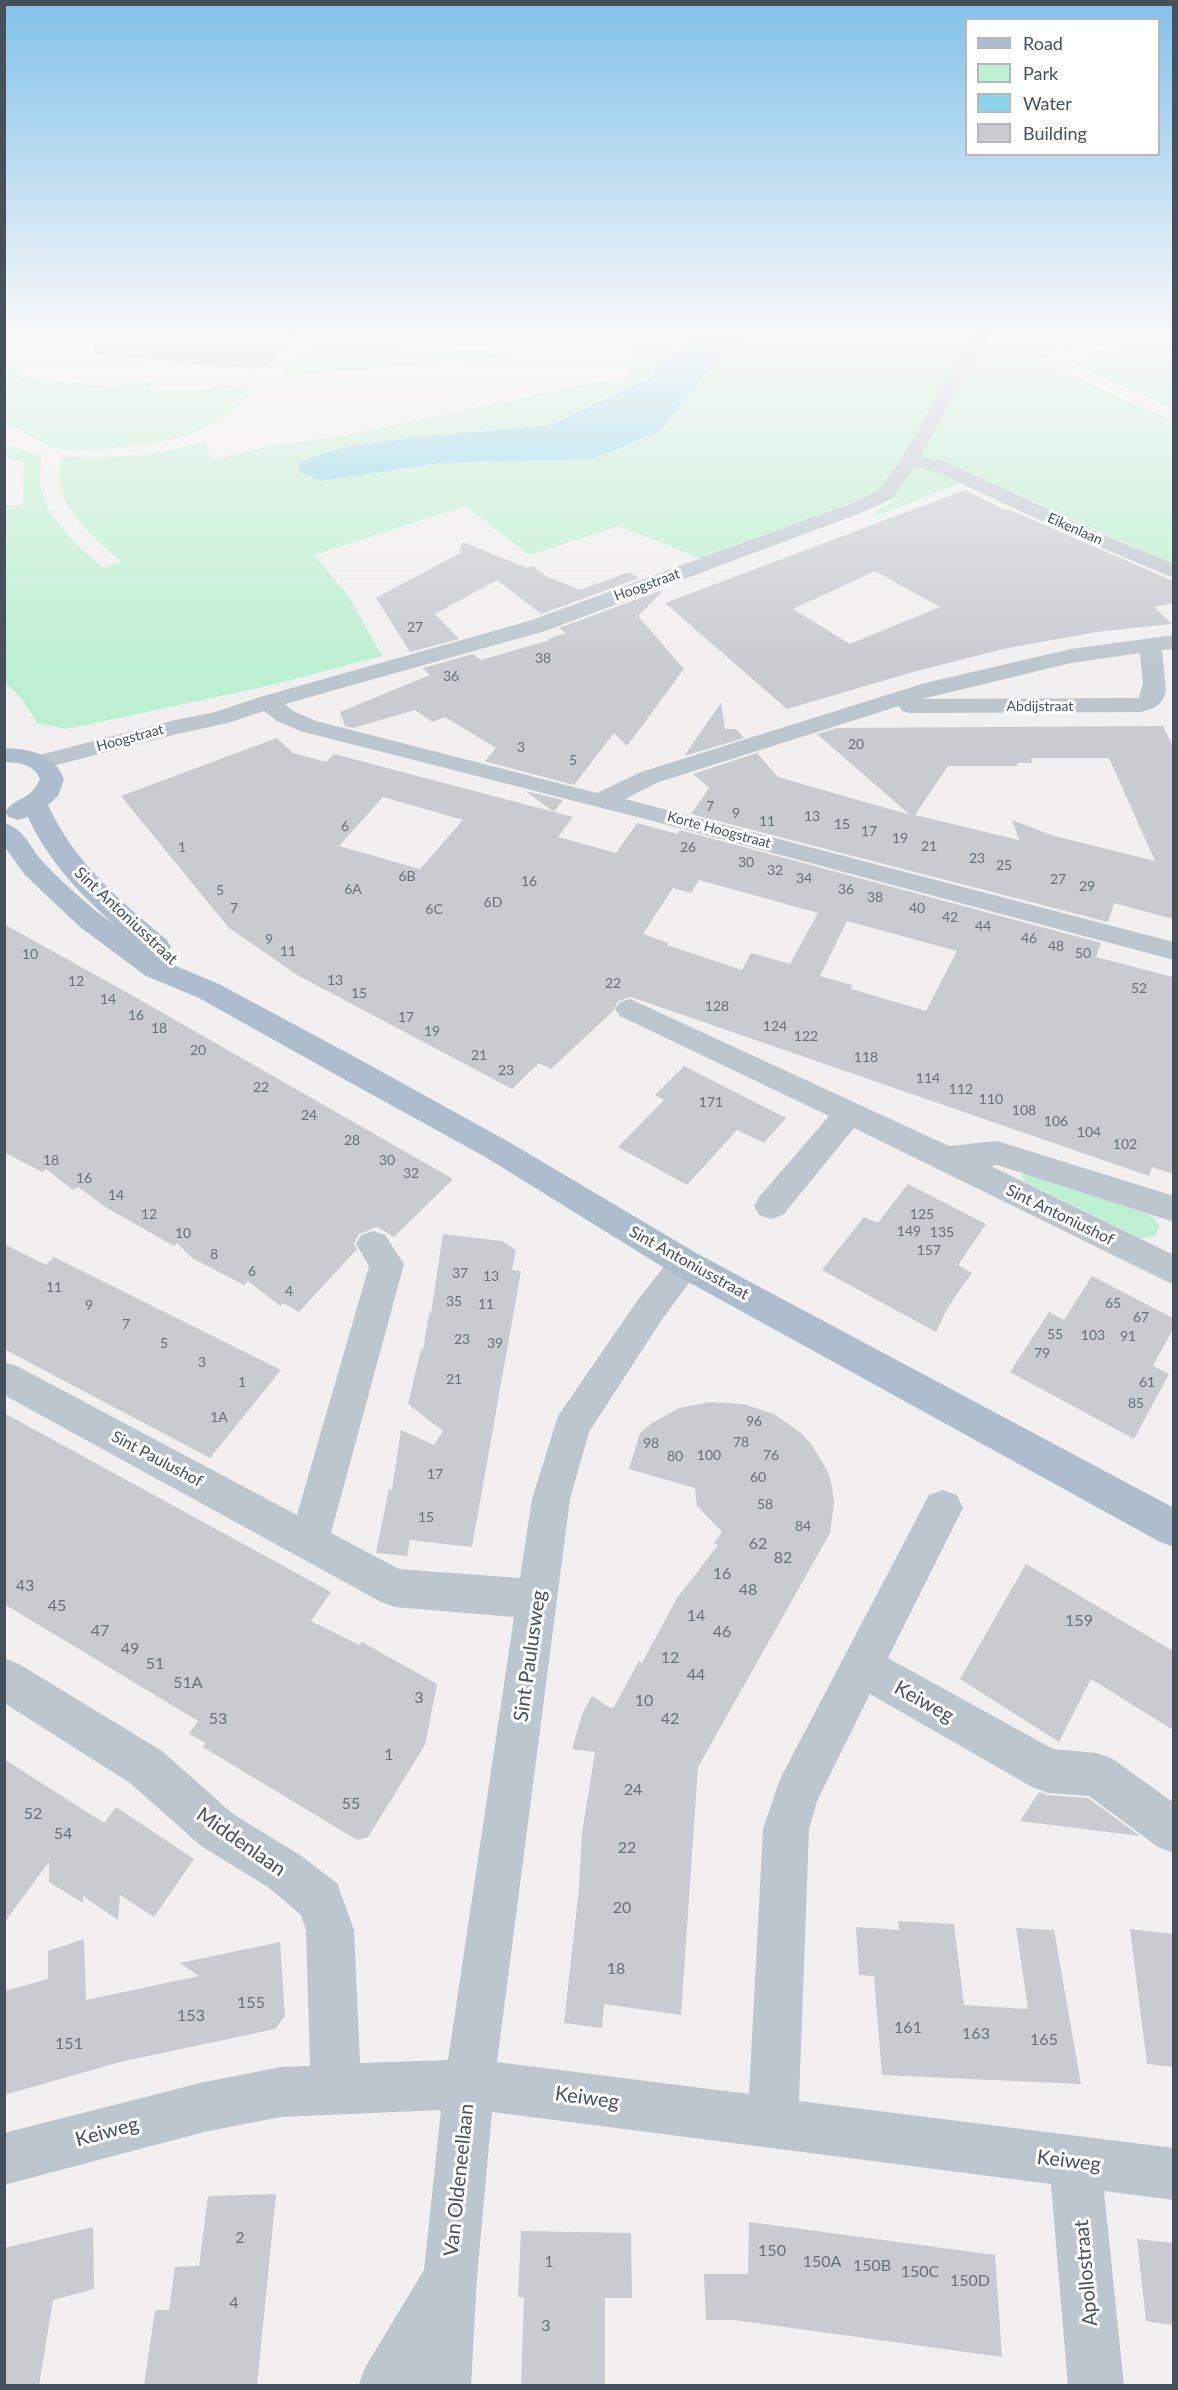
<!DOCTYPE html>
<style>
body{margin:0}
#map{position:relative;width:1178px;height:2390px;overflow:hidden;background:#f1efef;font-family:Lato,sans-serif}
canvas{display:block}
.frame{position:absolute;inset:0;border:6px solid #47515c;pointer-events:none}
.legend{position:absolute;left:965px;top:18px;width:195px;height:138px;box-sizing:border-box;background:#fff;border:2px solid #b5b9be;margin:0;padding:8px 10px;list-style:none;font-size:18px;color:#47515c}
.legend li{display:flex;align-items:center;gap:12px;height:30px}
.legend b{width:30px;border:2px solid #b5b9be}
</style>
<div id="map">
<canvas width="1178" height="2390"></canvas>
<div class="frame"></div>
<ul class="legend">
<li><b style="height:8px;background:#aebdce"></b>Road</li>
<li><b style="height:16px;background:#bdefd2"></b>Park</li>
<li><b style="height:16px;background:#8ad4ec"></b>Water</li>
<li><b style="height:16px;background:#c9cbd1"></b>Building</li>
</ul>
</div>
<script>
const ctx = document.querySelector('canvas').getContext('2d');
ctx.lineJoin = 'round';
function fill(path, color) {
  ctx.fillStyle = color;
  ctx.fill(path, 'evenodd');
}
function write(font, color, halo, rows, align = 'center') {
  ctx.font = font + ' Lato,sans-serif';
  ctx.lineWidth = 6;
  ctx.setLineDash([]);
  ctx.textBaseline = 'middle';
  ctx.strokeStyle = halo;
  ctx.fillStyle = color;
  for (const [text, x, y, turn = 0] of rows) {
    ctx.save();
    ctx.translate(x, y);
    ctx.rotate((+turn || 0) * Math.PI / 180);
    ctx.textAlign = isNaN(turn) ? turn : align;
    if (halo) ctx.strokeText(text, 0, 0);
    ctx.fillText(text, 0, 0);
    ctx.restore();
  }
}
fill(new Path2D(`
 M477,332L537,347L334,333V332Z
 M512,332H558L565,346Z
 M592,332H691L652,377L550,425L410,438L346,447L394,471L440,463L592,459L707,374C717,352 737,339 760,332H1128L1038,360L1173,421V564L1064,516H1056L1038,508L1037,504L990,484L964,482L878,515L874,512L896,501L905,494L878,506L859,500L702,559L619,526L529,555L465,506L314,555L348,595L382,656L263,687L67,729L37,723L22,699L5,682L4,506L23,505L24,462L5,457V445L41,455C41,465 39,478 41,488C49,522 78,546 103,568L121,561C92,537 46,498 63,456C110,459 161,456 205,440L212,460L274,445L343,436L595,382L628,379L629,362L637,352C626,346 615,342 602,345Z
 M1157,332H1173V409L1070,362L1071,359Z
 M311,338L543,354L281,376Z
 M9,367L23,372L19,377L115,387L134,380L156,383L148,390H199L225,385L256,389C238,409 219,422 193,433C174,442 82,454 62,450C40,445 25,430 5,423V371Z
 M1028,1171L1150,1215L1160,1226L1155,1236L1140,1238L1024,1181L1021,1176Z`), '#bdefd2');
fill(new Path2D(`
 M691,332H760L745,337L725,350L660,431L592,459L440,463L321,481L298,471L300,462L346,447L410,438L550,425L652,377Z`), '#8ad4ec');
fill(new Path2D(`
 M95,332H298L265,369L144,361L147,358L94,354Z
 M965,490L1005,510L1008,509L1173,581V603L1154,607L1172,624L1096,632L1003,649L913,672L787,709L665,603ZM875,571L940,607L850,644L793,609Z
 M463,542L527,568L533,566L546,576L580,590L629,572L639,578L541,614L497,580L435,614L459,639L410,652L376,598L462,552L459,550Z
 M659,591L662,592L638,616L684,669L627,746L614,733L574,785L487,762L485,761L496,748L445,717L432,722L415,710L353,728L345,726L340,712L430,675L423,668L473,654L481,660L550,640L548,639L566,633L559,628Z
 M721,703L725,729H736L744,738L684,756Z
 M1163,726L1173,747V919L1114,903L1108,922L691,814L709,788L693,774L757,753L778,777L910,815L817,734L837,728ZM1031,758H1109L1155,861L1054,836L1012,820L1019,840L915,815L948,766H1018L1017,763H1032Z
 M277,738L293,753L326,762L334,754L554,812L525,791L563,800L554,812L573,817L558,837L616,853L637,823L677,834L680,830L1101,943L1096,957L1173,977V1174L1152,1167L1149,1176L631,997L618,1001L613,1011L551,1069L539,1063L512,1089L299,976L229,928L121,796ZM383,797L463,820L420,869L339,846ZM699,880L818,913L790,964L751,953L742,970L667,945L668,943L643,934L673,888L691,893ZM847,921L957,951L926,1011L851,989L852,985L820,976Z
 M4,924L135,997L453,1179L394,1237L377,1227L359,1234L354,1243L357,1249L299,1312L283,1303L280,1306L248,1281L244,1285L192,1258L177,1243L174,1246L107,1208L78,1187L73,1190L46,1169L42,1172L4,1152Z
 M684,1066L786,1118L764,1143L737,1130L687,1185L618,1147L664,1100L655,1095Z
 M908,1184L986,1224L958,1265L972,1273L948,1307L936,1332L822,1270L864,1217L878,1223Z
 M443,1234L502,1241L516,1250L512,1270L521,1271L472,1547L410,1540L407,1556L376,1553L389,1489H392L401,1430L434,1445L443,1431L408,1404L421,1349L423,1350L429,1313H431Z
 M4,1244L46,1265L54,1257L281,1370L210,1458L4,1349Z
 M1092,1276L1173,1318V1329L1153,1366L1169,1374L1134,1439L1010,1372L1049,1312L1064,1320Z
 M710,1402L743,1404L774,1414L801,1433L812,1445L828,1472L832,1487L834,1503L830,1533L698,1767L681,2015L604,2004L602,2028L564,2023L579,1888L582,1833L595,1752L572,1749L577,1732L583,1712L592,1696L610,1708L614,1707L639,1661L642,1663L677,1598L718,1545L714,1543L722,1532L697,1506L695,1488L629,1469L640,1433L652,1423L679,1408Z
 M4,1413L331,1592L311,1621L359,1645L362,1642L437,1684L425,1745L368,1837L357,1840L203,1747L206,1743L189,1734L198,1721L4,1604Z
 M1026,1564L1173,1651V1730L1091,1679L1059,1742L960,1679Z
 M4,1759L104,1823L116,1807L194,1859L154,1917L120,1895L118,1920L83,1896V1903L49,1882V1862L4,1923Z
 M1039,1792L1048,1795L1088,1798L1140,1836L1020,1821Z
 M898,1921L954,1924L964,2005L1028,2009L1016,1928L1054,1930L1081,2084L882,2075L874,1976L859,1975L856,1927L899,1930Z
 M1130,1929L1173,1934V2067L1147,2064Z
 M84,1939L86,2000L199,1976L180,1963L280,1942L285,2016L275,2029L120,2062L4,2095V1991L48,1979V1951Z
 M276,2194L257,2385H144L155,2310H169L175,2267L199,2266L208,2196Z
 M749,2222L995,2255L1002,2357L734,2320H706L704,2274H748Z
 M93,2227L94,2289L53,2300L39,2385H4V2248Z
 M521,2231L631,2233L632,2298H605V2385H521L524,2297H518Z
 M1137,2239L1173,2243V2325L1146,2321Z`), '#c9cbd1');
fill(new Path2D(`
 M979,332H996L969,367L921,457L944,461L1092,530L1174,564V578L1078,538L932,470L915,467L892,498L866,511L545,631L285,704L293,711L316,721L597,793L641,772L925,683L1071,649L1174,635V649L1162,650L1166,691C1162,706 1154,709 1140,712L910,713L902,711L899,706L659,782L625,799L1174,942V960L653,821L300,731L277,721L264,711L228,723L177,734L41,769L32,767L29,762L32,757L175,720L215,712L260,697L529,621L852,503L878,490L901,460L953,367ZM1140,653L1143,683L1139,698L922,699L1071,663Z
 M630,999L949,1146L997,1141L1174,1196V1222L997,1165L991,1166L1174,1255V1285L854,1128L783,1215L771,1219L759,1215L754,1206L759,1197L829,1116L620,1016L615,1009L620,1002Z
 M373,1231L385,1235L404,1264L331,1533L399,1569L520,1578L532,1499L558,1416L637,1301L674,1254L686,1250L698,1254L703,1264L661,1321L589,1432L570,1499L497,2062L749,2094L763,1829L780,1779L929,1495L943,1490L957,1495L963,1508L888,1658L1053,1749L1097,1753L1113,1759L1174,1803V1853L1158,1847L1089,1796L1048,1793L1032,1787L870,1694L817,1801L809,1829L799,2101L1174,2148V2200L1104,2191L1124,2386H1068L1051,2184L492,2112L477,2277L471,2386H358L366,2366L424,2270L441,2110L281,2117L204,2132L4,2185V2133L204,2082L281,2067L310,2066L306,1930L301,1915L268,1887L201,1846L130,1783L4,1703V1658L19,1664L162,1751L233,1814L300,1855L337,1883L354,1930L360,2063L448,2060L514,1617L395,1607L381,1602L4,1395V1362L17,1366L297,1515L369,1266L356,1244L361,1235Z`), '#bdc6ce');
fill(new Path2D(`
 M4,748C30,749 54,753 64,779L58,796L48,805C74,862 120,901 167,940L171,947L167,954L157,956L166,962L219,984L355,1057L509,1142L698,1254L1174,1508V1547L1160,1542L674,1274L487,1158L333,1073L199,998L146,976L80,927L25,875L4,846V823C26,829 31,851 46,865C67,887 91,908 116,926C81,895 47,860 28,817L18,820L9,817L5,812C17,795 30,802 40,779C33,763 19,763 4,762Z`), '#aebdce');
const sky = ctx.createLinearGradient(0, 0, 0, 667);
sky.addColorStop(0, '#82c1ea');
sky.addColorStop(0.5, '#f9f8f8');
sky.addColorStop(1, '#f9f8f800');
ctx.fillStyle = sky;
ctx.fillRect(0, 0, 1178, 667);
write('14px', '#47515c', '#fff', [
 ["Eikenlaan",1075,529,24],
 ["Hoogstraat",647,585,-20],
 ["Abdijstraat",1040,706],
 ["Hoogstraat",130,738,-15],
 ["Korte Hoogstraat",719,830,15]
]);
write('14px', '#687079', null, [
 ["27",415,627],
 ["38",543,658],
 ["36",451,676],
 ["20",856,744],
 ["3",521,747],
 ["5",573,760],
 ["7",710,806],
 ["9",736,813],
 ["13",812,816],
 ["11",767,821],
 ["15",842,824],
 ["6",345,826],
 ["17",869,831],
 ["19",900,838],
 ["21",929,846],
 ["1",182,847],
 ["26",688,847],
 ["23",977,858],
 ["30",746,862],
 ["25",1004,865],
 ["32",775,870],
 ["6B",407,876],
 ["34",804,878],
 ["27",1058,879],
 ["16",529,881],
 ["29",1087,886],
 ["6A",353,889],
 ["36",846,889],
 ["5",220,890],
 ["38",875,897],
 ["6D",493,902],
 ["7",234,908],
 ["40",917,908],
 ["6C",434,909],
 ["42",950,917],
 ["44",983,926],
 ["46",1029,938],
 ["9",269,939],
 ["48",1056,946],
 ["11",288,951],
 ["50",1083,953],
 ["10",30,954],
 ["13",335,980],
 ["12",76,981],
 ["22",613,983],
 ["52",1139,988],
 ["15",359,993],
 ["14",108,999],
 ["128",717,1006],
 ["16",136,1015],
 ["17",406,1017],
 ["124",775,1026],
 ["18",159,1028],
 ["19",432,1031],
 ["122",806,1036],
 ["20",198,1050],
 ["21",479,1055],
 ["118",866,1057],
 ["23",506,1070],
 ["114",928,1078],
 ["22",261,1087],
 ["112",961,1089],
 ["110",991,1099],
 ["171",711,1102],
 ["108",1024,1110],
 ["24",309,1115],
 ["106",1056,1121],
 ["104",1089,1132],
 ["28",352,1140],
 ["102",1125,1144],
 ["18",51,1160],
 ["30",387,1160],
 ["32",411,1173],
 ["16",84,1178],
 ["14",116,1195],
 ["12",149,1214],
 ["125",922,1214],
 ["149",909,1231],
 ["135",942,1232],
 ["10",183,1233],
 ["157",929,1250],
 ["8",214,1254],
 ["6",252,1271],
 ["37",460,1273],
 ["13",491,1276],
 ["11",54,1287],
 ["4",289,1291],
 ["35",454,1301],
 ["65",1113,1303],
 ["11",486,1304],
 ["9",89,1305],
 ["67",1141,1317],
 ["7",126,1324],
 ["55",1055,1334],
 ["103",1093,1335],
 ["91",1128,1336],
 ["23",462,1339],
 ["5",164,1343],
 ["39",495,1343],
 ["79",1042,1353],
 ["3",202,1362],
 ["21",454,1379],
 ["1",242,1382],
 ["61",1147,1382],
 ["85",1136,1403],
 ["1A",219,1417],
 ["96",754,1421],
 ["78",741,1442],
 ["98",651,1443],
 ["100",709,1455],
 ["76",771,1455],
 ["80",675,1456],
 ["17",435,1474],
 ["60",758,1477],
 ["58",765,1504],
 ["15",426,1517],
 ["84",803,1526]
]);
write('16px', '#47515c', '#fff', [
 ["Sint Antoniusstraat",126,916,43],
 ["Sint Antoniushof",1060,1215,26],
 ["Sint Antoniusstraat",689,1263,29],
 ["Sint Paulushof",157,1459,28]
]);
write('16px', '#687079', null, [
 ["62",758,1544],
 ["82",783,1558],
 ["16",722,1574],
 ["43",25,1586],
 ["48",748,1590],
 ["45",57,1606],
 ["14",696,1616],
 ["159",1079,1621],
 ["47",100,1631],
 ["46",722,1632],
 ["49",130,1649],
 ["12",670,1658],
 ["51",155,1664],
 ["44",696,1675],
 ["51A",188,1683],
 ["3",419,1698],
 ["10",644,1701],
 ["53",218,1719],
 ["42",670,1719],
 ["1",389,1755],
 ["24",633,1790],
 ["55",351,1804],
 ["52",33,1814],
 ["54",63,1834],
 ["22",627,1848],
 ["20",622,1908],
 ["18",616,1969],
 ["155",251,2003],
 ["153",191,2016],
 ["161",908,2028],
 ["163",976,2034],
 ["165",1044,2040],
 ["151",69,2044],
 ["2",240,2238],
 ["150",772,2251],
 ["1",549,2262],
 ["150A",822,2262],
 ["150B",872,2266],
 ["150C",920,2272],
 ["150D",970,2281],
 ["4",234,2303],
 ["3",546,2326]
]);
write('20px', '#47515c', '#fff', [
 ["Sint Paulusweg",530,1656,-82],
 ["Keiweg",924,1702,29],
 ["Middenlaan",241,1842,35],
 ["Keiweg",587,2098,8],
 ["Keiweg",107,2132,-15],
 ["Keiweg",1069,2161,7],
 ["Van Oldeneellaan",459,2180,-84],
 ["Apollostraat",1086,2273,-95]
]);
</script>
